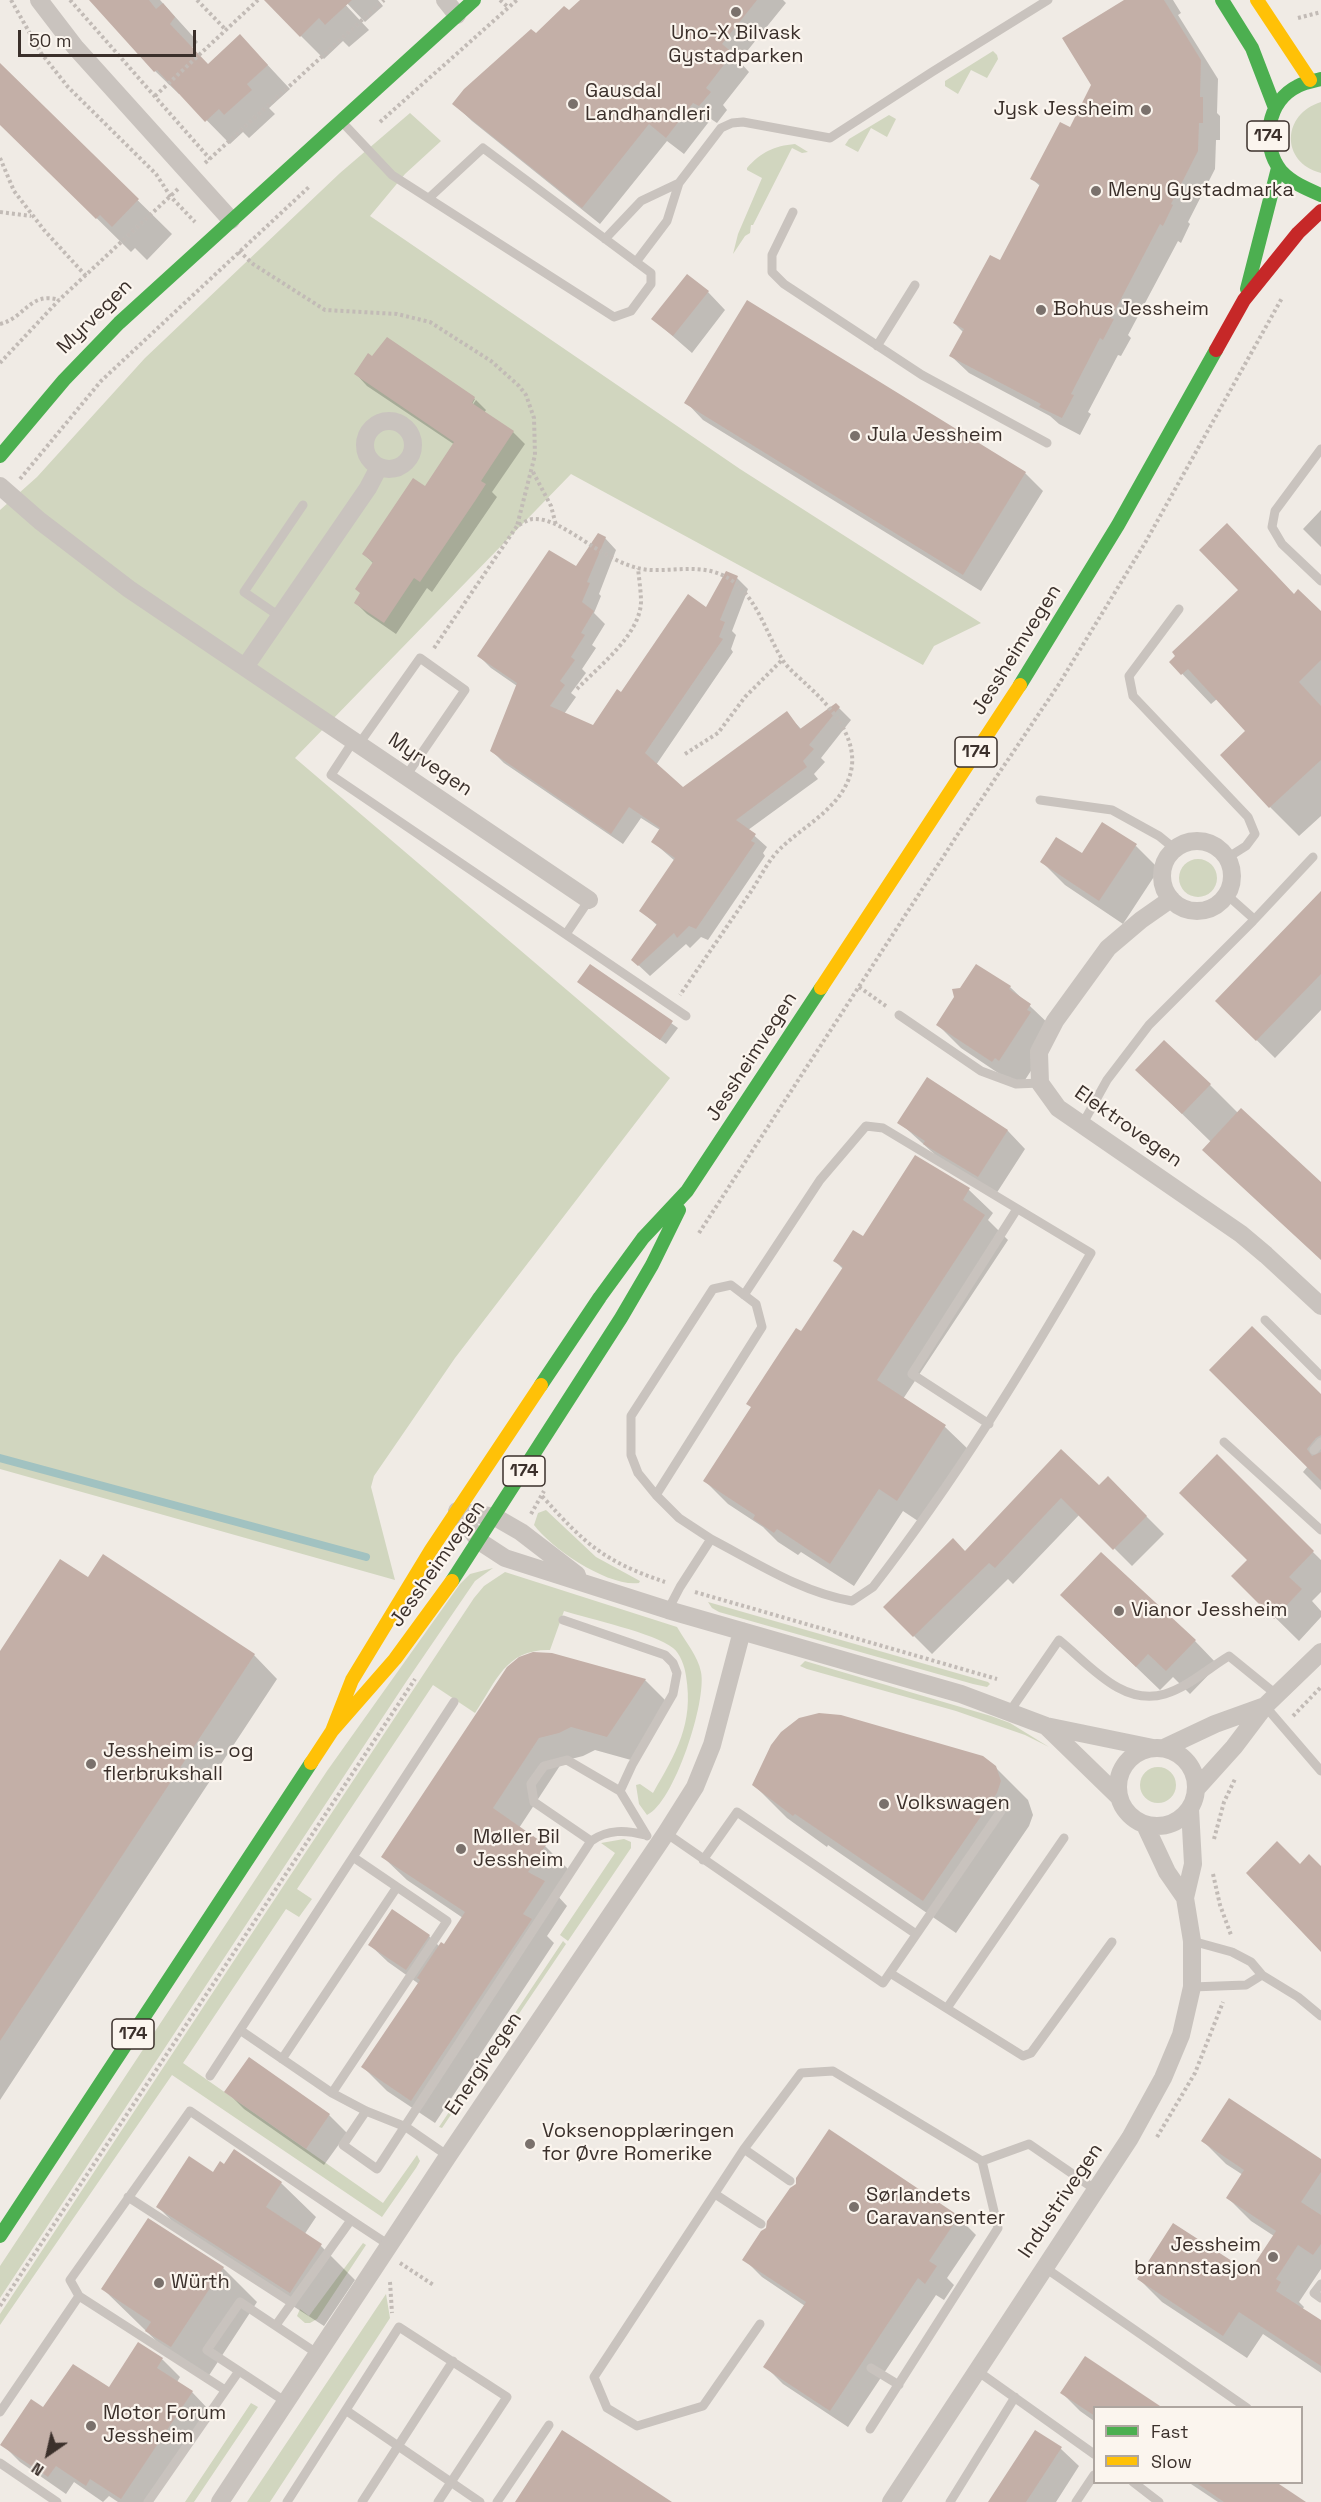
<!DOCTYPE html>
<meta charset="utf-8">
<style>
body{margin:0}
#map{position:relative;width:1321px;height:2502px;overflow:hidden;background:#f0ebe5;font-family:"Space Grotesk",sans-serif}
canvas{display:block}
.legend{position:absolute;left:1093px;top:2406px;width:210px;height:78px;box-sizing:border-box;background:#fbf5ee;border:2px solid #aea6a0;margin:0;padding:8px 10px;list-style:none;font-size:18px;color:#3b302b}
.legend li{display:flex;align-items:center;gap:12px;height:30px}
.legend b{width:30px;border:2px solid #aea6a0}
.north{position:absolute;left:18px;top:2424px;width:60px;height:60px;-webkit-text-stroke:4px #fbf5ee;paint-order:stroke;rotate:214deg;font-size:16px;font-weight:700;line-height:24px;text-align:center;color:#3b302b}
.north::after{content:'';display:block;margin:auto;width:21px;height:27px;background:#3b302b;clip-path:polygon(50% 0,100% 100%,50% 72%,0 100%)}
.scale{position:absolute;left:18px;top:30px;width:178px;height:27px;box-sizing:border-box;border:3px solid #3b302b;border-top:0;padding-left:8px;font-size:18px;line-height:21px;white-space:nowrap;color:#3b302b;-webkit-text-stroke:4px #fbf5ee;paint-order:stroke}
</style>
<div id="map">
<canvas width="1321" height="2502"></canvas>
<ul class="legend">
<li><b style="height:8px;background:#4caf50"></b>Fast</li>
<li><b style="height:8px;background:#ffc107"></b>Slow</li>
</ul>
<div class="north">N</div>
<div class="scale">50 m</div>
</div>
<script>
const ctx = document.querySelector('canvas').getContext('2d');
ctx.lineJoin = 'round';
function fill(path, color) {
  ctx.fillStyle = color;
  ctx.fill(path, 'evenodd');
}
function strokePath(path, color, width, dash) {
  ctx.strokeStyle = color;
  ctx.lineWidth = width;
  ctx.lineCap = dash ? 'butt' : 'round';
  ctx.setLineDash(dash || []);
  ctx.stroke(path);
}
function write(font, color, halo, rows, align = 'center') {
  ctx.font = font + ' "Space Grotesk",sans-serif';
  ctx.lineWidth = 4.5;
  ctx.setLineDash([]);
  ctx.textBaseline = 'middle';
  ctx.strokeStyle = halo;
  ctx.fillStyle = color;
  for (const [text, x, y, turn = 0] of rows) {
    ctx.save();
    ctx.translate(x, y);
    ctx.rotate((+turn || 0) * Math.PI / 180);
    ctx.textAlign = isNaN(turn) ? turn : align;
    if (halo) ctx.strokeText(text, 0, 0);
    ctx.fillText(text, 0, 0);
    ctx.restore();
  }
}
fill(new Path2D(`
 M993,51L997,55L998,59L987,78L971,70L958,94L945,86V81Z
 M1321,102V173C1280,162 1282,114 1321,102Z
 M410,113L441,141L405,174L370,216L740,469L981,623L934,646L923,665L571,474L295,758L670,1078L455,1358L374,1476L371,1487L395,1580L0,1469V510L37,477L145,358L340,173Z
 M889,115L896,119L887,137L871,128L858,152L845,145L849,139Z
 M795,144L808,152L802,153L792,148L753,225H751L750,233L745,236L733,254L738,234L762,178L747,170V168C761,152 774,146 795,144Z
 M1179 878a19 19 0 1 1 38 0a19 19 0 1 1-38 0Z
 M546,1510L596,1557L640,1581L639,1583C608,1587 552,1549 534,1525L538,1513Z
 M493,1568L475,1581L406,1682L0,2298V2266L327,1771L460,1584L470,1574Z
 M505,1572L677,1627C685,1641 698,1656 701,1672C707,1701 674,1803 647,1815L639,1804L636,1785L640,1784L653,1793C676,1753 694,1724 686,1676C685,1667 680,1653 673,1648C655,1633 589,1619 564,1611L550,1650C506,1649 497,1680 475,1713L433,1685L297,1889L312,1899L299,1917L286,1909L183,2063L383,2203L417,2155L420,2161L416,2168L382,2217L172,2075L0,2325V2314L474,1598L484,1586Z
 M708,1602L988,1682L990,1684L987,1687L973,1684L719,1612L712,1608Z
 M805,1661L991,1716L1010,1723L1049,1747L1025,1735L956,1711L807,1669L800,1666Z
 M1140 1785a18 18 0 1 1 36 0a18 18 0 1 1-36 0Z
 M624,1839L631,1842V1848L568,1941L560,1935L615,1853L601,1843Z
 M563,1941L566,1944L442,2128L439,2127Z
 M363,2243L366,2245L317,2319L310,2323H305L297,2316L300,2309L309,2316Z
 M386,2294L390,2318L270,2502H247Z
 M251,2403L258,2407L194,2502H185Z`), '#d1d6bf');
fill(new Path2D(`
 M91,0H160L198,42L192,48L208,65L263,60L290,89L269,108L275,114L249,138L243,132L230,144L180,93L179,94L155,71Z
 M281,0H341L369,30L349,47L343,41L324,59L273,8Z
 M344,0H378L383,6L365,22Z
 M582,0H783L786,3L739,61L749,72L723,105L727,110L717,123L711,119L684,154L667,141L600,224L472,121L454,104L536,34L569,12Z
 M1127,0H1173L1181,13L1178,15L1218,79L1217,113L1220,116V140H1216L1215,169L1188,222L1190,224L1181,243L1178,241L1128,335L1131,338L1121,356L1118,355L1088,412L1091,414L1080,435L1059,424L1050,416L969,373L951,356L963,332L954,323L1000,262L1040,186L1032,179L1070,129L1093,85Z
 M0,65L172,234L147,260L135,248L131,252L0,123Z
 M708,292L725,310L692,353L653,319Z
 M387,339L475,399L469,410L476,400L486,410L484,413L513,432L525,444L492,492L497,497L432,592L427,588L396,634L367,614L356,603L374,564L364,554L425,488L455,445L367,386L356,374L373,358Z
 M686,402L1025,473L1043,491L981,591L703,420Z
 M1321,510V547L1303,529Z
 M605,538L616,550L599,594L601,596L594,613L605,624L592,645L596,648L582,669L586,673L571,693L576,697L564,714L594,726L621,694L737,578L748,589L732,631L736,635L731,649L733,652L656,765L683,789L786,713L802,730L836,705L851,720L821,758L825,762L814,774L818,779L748,830L767,847L763,853L765,856L708,940L701,937L690,948L686,944L650,976L633,960L658,926L641,911L675,861L653,842L660,830L641,818L623,844L504,763L492,751L517,686L491,668L479,656L576,568Z
 M1295,595L1321,613V816L1299,836L1270,807L1247,732L1217,699L1211,704L1171,662Z
 M1136,846L1159,869L1123,924L1065,885L1042,862Z
 M1321,894V1010L1275,1058L1235,1019Z
 M591,966L678,1028L666,1044L579,982Z
 M1010,987L1054,1029L1053,1037L1023,1083L1016,1085L961,1048L938,1025Z
 M1137,1070L1210,1085L1238,1113L1321,1184V1259L1211,1142Z
 M928,1079L1008,1131L1025,1149L996,1194L942,1161L899,1122Z
 M916,1157L969,1190L993,1213L988,1220L1008,1240L903,1399L945,1427L969,1450L921,1523L903,1511L854,1586L801,1552L798,1555L778,1542L763,1527L728,1504L705,1481L843,1269L835,1261L863,1238Z
 M1211,1370L1321,1396V1490L1303,1472L1308,1466Z
 M1061,1451L1099,1487L1108,1478L1164,1534L1132,1566L1080,1514L1013,1584L1008,1579L932,1654L885,1607L965,1553Z
 M1217,1457L1321,1560V1592L1312,1601L1321,1611V1617L1299,1641L1233,1576L1249,1560Z
 M88,1580L254,1655L277,1679L0,2100V1654Z
 M1086,1619L1195,1641L1218,1665L1190,1694L1173,1677L1160,1690Z
 M505,1673L645,1680L668,1703L631,1760L595,1750L583,1756L563,1761L519,1828L545,1846L569,1870L554,1892L567,1906L547,1936L554,1943L435,2123L387,2091L363,2067L419,1984L388,1962L370,1945L429,1936L440,1947L444,1946L463,1918L407,1880L383,1857Z
 M995,1767L1028,1800L1033,1815L1029,1826L956,1933L828,1845L827,1847L787,1818L754,1785Z
 M249,2059L329,2115L347,2133L324,2165L244,2109L226,2091Z
 M829,2131L958,2217L976,2235L947,2278L954,2285L944,2300L936,2295L848,2427L783,2384L765,2366L805,2306L762,2277L744,2259L797,2185Z
 M1203,2141L1321,2160V2269L1299,2302L1304,2307L1302,2310L1321,2322V2373L1263,2334L1247,2358L1162,2302L1139,2279L1249,2274L1274,2236L1251,2221L1228,2198L1243,2175L1226,2164Z
 M234,2151L281,2183L316,2217L304,2235L321,2246L355,2280L324,2326L192,2241L158,2207L224,2166Z
 M223,2268L257,2302L206,2380L181,2365L103,2289Z
 M138,2344L163,2360L180,2377L177,2382L192,2392L209,2410L148,2502H118L109,2496L103,2502L74,2482L66,2494L20,2462L2,2444L44,2409L109,2389Z
 M1062,2393L1094,2408V2421L1080,2411Z
 M1036,2432L1061,2449L1079,2466L1056,2502H989Z
 M1188,2482H1273L1303,2502H1218Z`), '#0003');
strokePath(new Path2D(`
 M0,1458L366,1557`), '#a1c2c1', 8);
fill(new Path2D(`
 M89,0H149L156,9L163,3L175,17L170,24L208,64L240,34L268,65L247,84L252,90L224,115L219,109L205,122L157,70L154,72Z
 M264,0H352L325,25L319,18L300,37Z
 M580,0H757L722,44L733,53L706,88L711,92L699,106L693,103L666,138L649,124L582,208L452,104L464,89L531,29L536,33L564,6L569,10Z
 M1124,0H1164L1201,60L1200,97H1203V123H1199L1198,151L1171,204L1173,205L1163,226L1160,224L1111,318L1114,319L1103,340L1100,338L1071,394L1074,395L1062,418L1039,407L1041,404L949,356L964,329L953,323L990,255L1000,260L1040,184L1030,179L1060,122L1070,127L1091,85L1062,38Z
 M0,63L139,199L112,227L100,215L96,219L0,125Z
 M687,274L709,291L673,336L651,319Z
 M747,300L1026,472L963,575L684,403Z
 M387,337L475,397L472,403L514,431L481,481L486,484L475,501L420,582L414,578L384,623L354,603L360,593L355,589L373,562L362,554L413,478L425,486L454,442L354,374L368,353L372,356Z
 M1227,523L1294,594L1298,589L1321,611V660L1299,682L1321,706V760L1269,808L1220,755L1245,731L1188,669L1181,675L1169,662L1175,656L1172,652L1238,590L1199,550Z
 M598,533L606,537L587,582L590,583L582,602L594,611L581,633L585,635L571,657L575,660L560,681L565,685L550,706L593,725L617,689L621,692L688,594L706,607L726,571L738,576L720,620L725,622L719,637L723,639L645,753L683,787L787,711L800,729L836,703L840,707L809,745L814,749L803,761L807,767L736,820L756,834L751,841L755,843L696,929L689,926L677,938L674,933L638,966L631,960L657,924L639,911L675,858L651,842L660,828L629,807L611,834L490,751L517,683L477,656L549,550L576,566Z
 M1102,822L1137,844L1099,901L1040,862L1056,837L1082,853Z
 M1321,891V974L1256,1041L1215,1001Z
 M590,964L673,1021L660,1040L577,982Z
 M976,964L1011,986L1009,989L1031,1004L1027,1010L1031,1012L999,1061L995,1058L992,1062L936,1025L954,997L952,989L960,988Z
 M1164,1040L1211,1084L1182,1114L1135,1070Z
 M927,1077L1008,1130L978,1177L923,1144L925,1141L897,1123Z
 M1241,1108L1321,1182V1260L1202,1150Z
 M915,1155L970,1188L963,1200L985,1215L877,1380L946,1425L897,1501L879,1489L830,1564L777,1529L774,1533L753,1519L755,1515L703,1481L751,1407L746,1404L780,1352L796,1328L801,1331L843,1267L833,1261L842,1247L853,1230L863,1236Z
 M1252,1326L1321,1394V1435L1316,1438L1307,1449L1312,1456L1321,1452V1481L1209,1370Z
 M1061,1449L1099,1485L1108,1476L1147,1516L1113,1550L1061,1498L995,1568L989,1563L913,1637L883,1607L953,1538L965,1551Z
 M1217,1454L1314,1551L1289,1577L1302,1589L1274,1619L1231,1576L1247,1560L1179,1493Z
 M1101,1552L1196,1640L1166,1671L1148,1654L1136,1667L1060,1595Z
 M103,1554L255,1654L0,2041V1651L60,1559L88,1577Z
 M533,1652L552,1653L646,1679L607,1737L571,1727L559,1733L539,1738L493,1808L546,1845L528,1872L545,1881L523,1914L532,1919L411,2101L361,2067L420,1980L417,1978L441,1942L444,1944L465,1912L381,1857L507,1667L519,1657Z
 M819,1713L841,1715L983,1756L996,1766L1001,1781L997,1793L923,1901L795,1814L793,1816L752,1785L771,1745L781,1732L799,1718Z
 M1277,1841L1300,1864L1309,1854L1321,1866V1952L1246,1873Z
 M392,1909L430,1935L406,1970L368,1945Z
 M249,2057L330,2114L306,2149L224,2092Z
 M1229,2098L1321,2159V2172L1301,2202L1321,2215V2244L1313,2255L1298,2245L1276,2279L1281,2282L1276,2291L1321,2320V2366L1239,2312L1223,2336L1137,2279L1173,2223L1249,2272L1276,2231L1226,2198L1244,2170L1201,2141Z
 M829,2129L959,2216L929,2261L937,2266L925,2284L918,2278L830,2411L763,2367L806,2302L742,2260L761,2231L766,2228L767,2221L790,2188L796,2184V2178Z
 M234,2149L282,2182L266,2207L322,2244L290,2293L156,2207L189,2156L213,2172L220,2161L224,2164Z
 M148,2218L224,2267L171,2347L145,2331L151,2322L101,2289Z
 M138,2342L163,2358L157,2368L193,2391L121,2499L90,2479L86,2486L56,2466L48,2477L0,2445L31,2399L43,2407L73,2364L109,2387Z
 M1085,2356L1163,2408H1095V2416L1060,2393Z
 M562,2430L590,2448L672,2502H515Z
 M1035,2430L1062,2447L1026,2502H988Z
 M1195,2482H1276L1306,2502H1224Z`), '#c3afa7');
strokePath(new Path2D(`
 M11,0L41,53L68,87L156,174L171,197L195,222
 M70,0L210,159
 M197,0L226,30
 M500,0L508,7
 M1298,18L1321,12
 M155,96L258,0
 M380,122L517,0
 M0,158L14,191L44,230L86,276
 M205,163L384,0
 M0,212L31,216
 M239,251L253,264L325,310L397,314L430,322L491,361L519,386L526,395L534,418L535,455L517,526
 M0,324C25,318 30,291 59,300
 M0,363L59,300L178,189
 M533,472L551,506L556,525
 M20,479L101,381L310,186
 M434,648L517,526C522,524 528,519 533,519C566,517 607,569 652,570C681,571 709,562 735,583C759,603 766,633 782,659C788,669 799,677 807,685C829,705 855,734 852,765C848,803 808,823 783,846C770,857 761,876 752,890C728,925 704,960 680,995
 M577,689C598,667 640,635 641,602C641,591 639,579 638,568
 M685,754L718,733L745,697L782,660
 M859,987L886,1006
 M699,1233L958,834L1059,684L1145,543L1282,298
 M542,1496C585,1544 603,1561 665,1582
 M531,1514L544,1491
 M695,1592L997,1679
 M1293,1716L1321,1687
 M1214,1839L1224,1802L1235,1779
 M1213,1874L1220,1905L1231,1935
 M1157,2137L1195,2073L1223,2002
 M400,2263L435,2286
 M390,2282L392,2313
 M0,2306L415,1679`), '#c2bbb6', 4, [3, 3]);
strokePath(new Path2D(`
 M342,122L392,175L614,317L631,311L651,284V273L483,148L429,198
 M793,212L772,255V272L784,284L922,375L1047,443
 M605,239L641,201L679,183L721,128L732,123L743,122L830,138L932,72L1048,0
 M636,262L667,221L679,183
 M877,346L915,285
 M1321,449L1275,511L1272,527L1282,544L1321,581
 M1179,609L1129,676L1133,696L1248,817L1255,834L1246,846L1227,858
 M279,616L244,592L303,505
 M354,740L331,775L686,1016
 M359,744L420,658L465,690L406,776
 M1040,800L1112,810L1159,836L1175,849
 M1227,895L1254,919
 M566,934L589,900
 M899,1015L981,1071L1016,1084L1040,1083
 M1082,1125L1107,1080L1149,1025L1253,921L1313,857
 M1265,1320L1321,1376
 M989,1424L912,1374L1017,1209
 M1224,1442L1321,1530
 M1314,1450L1321,1442
 M656,1495L762,1327L756,1304L731,1285L713,1289L631,1416V1455L638,1473L656,1495L679,1518L711,1539L680,1587L668,1610
 M711,1539C757,1563 801,1592 852,1601L873,1587C955,1481 1024,1369 1091,1253L883,1128L866,1126L820,1180L744,1295
 M563,1620L665,1655L673,1663L677,1673L673,1694L632,1765L620,1791L647,1836
 M1265,1706L1321,1771
 M1010,1711L1059,1640C1089,1664 1122,1707 1165,1694C1188,1687 1209,1668 1229,1656L1277,1695
 M666,1833L883,1983L1001,1811
 M591,1841L534,1802L531,1784L544,1766L567,1760L620,1791
 M353,1857L454,1702
 M703,1860L737,1812L916,1934
 M1192,1941L1232,1952L1251,1962L1262,1975L1298,1997L1321,2016
 M890,1973L1023,2056L1031,2053L1112,1942
 M1192,1987L1246,1985L1262,1975
 M947,2008L1064,1838
 M282,2059L397,1887
 M210,2076L240,2030
 M332,2093L447,1921L353,1857L240,2030L332,2093L366,2111L406,2127L448,2156
 M366,2111L343,2145L377,2169L591,1841C608,1829 626,1830 645,1835
 M744,2149L790,2181
 M715,2194L761,2224
 M128,2197L292,2303
 M351,2220L389,2245
 M1044,2267L1247,2408
 M1321,2284L1314,2293L1321,2298
 M79,2296L70,2280L190,2111L351,2220L276,2325
 M760,2324L703,2406L637,2426L607,2408L594,2377L744,2149L801,2073L833,2071L982,2161L1029,2144L1096,2190
 M871,2368L899,2385
 M976,2370L1094,2454
 M239,2371L207,2350L240,2302L318,2354
 M347,2411L480,2502
 M0,2412L79,2296L225,2390
 M870,2429L998,2228L982,2161
 M0,2463L57,2502
 M1133,2482L1159,2502
 M148,2502L239,2371L286,2402
 M287,2502L399,2327L507,2397L438,2502
 M362,2502L453,2361
 M497,2502L549,2425
 M950,2502L1015,2397
 M1076,2502L1094,2475`), '#c9c3be', 9);
strokePath(new Path2D(`
 M39,0L75,47L231,220
 M445,0L457,15
 M365 445a24 24 0 1 1 48 0a24 24 0 1 1-48 0Z
 M0,486L40,521L129,589L589,900
 M245,667L368,488L379,467
 M1162 876a35 35 0 1 1 70 0a35 35 0 1 1-70 0Z
 M1171,899L1141,920L1108,948L1055,1021L1039,1052L1040,1083L1058,1108L1241,1234L1266,1255L1321,1306
 M457,1511L479,1541L505,1558L668,1610L961,1694L1046,1726L1153,1748
 M457,1511L495,1517L521,1532L577,1575
 M1046,1726L1119,1797
 M1118 1787a39 39 0 1 1 78 0a39 39 0 1 1-78 0Z
 M1164,1748L1215,1724L1265,1706
 M1197,1788L1234,1747L1265,1706L1321,1652
 M1145,1825L1167,1872L1185,1898
 M220,2502L448,2156L666,1833L695,1787L712,1745L742,1631
 M891,2502L1130,2138L1163,2078L1181,2035L1192,1987V1941L1185,1898L1193,1864L1190,1809`), '#c9c3be', 18);
strokePath(new Path2D(`
 M1222,0L1252,48L1275,108
 M1321,79C1314,81 1305,82 1298,86C1267,101 1260,144 1281,171C1292,183 1307,189 1321,195
 M1247,289L1278,168
 M0,456L64,380L119,323L474,0
 M1020,685L1118,525L1216,350
 M541,1385L600,1297L643,1238L687,1191L821,988
 M452,1581L621,1318L652,1265L679,1210
 M0,2236L311,1763`), '#4caf50', 14);
strokePath(new Path2D(`
 M1257,0L1310,80
 M821,988L1020,685
 M332,1731L352,1680L431,1550L541,1385
 M311,1763L332,1731L395,1659L452,1581`), '#ffc107', 14);
strokePath(new Path2D(`
 M1216,350L1244,300L1298,233L1321,211`), '#c62828', 14);
for (const [x, y, r, color] of [
 [736,12,6,"#7a716c"],
 [573,104,6,"#7a716c"],
 [1146,110,6,"#7a716c"],
 [1096,191,6,"#7a716c"],
 [1041,310,6,"#7a716c"],
 [855,436,6,"#7a716c"],
 [1119,1611,6,"#7a716c"],
 [91,1764,6,"#7a716c"],
 [884,1804,6,"#7a716c"],
 [461,1849,6,"#7a716c"],
 [530,2144,6,"#7a716c"],
 [854,2207,6,"#7a716c"],
 [1273,2257,6,"#7a716c"],
 [159,2283,6,"#7a716c"],
 [91,2426,6,"#7a716c"]
]) {
  const dot = new Path2D();
  dot.arc(x, y, r, 0, 2 * Math.PI);
  ctx.fillStyle = color;
  ctx.fill(dot);
  strokePath(dot, '#fbf5ee', 2);
}
for (const [x, y, w] of [
 [1268,136,42],
 [976,752,42],
 [524,1471,42],
 [133,2034,42]
]) {
  const box = new Path2D();
  box.roundRect(x - w / 2, y - 15, w, 30, 4.5);
  ctx.fillStyle = '#fbf5ee';
  ctx.fill(box);
  strokePath(box, '#3b302b', 1.5);
}
write('bold 18px', '#3b302b', null, [
 ["174",1268,136],
 ["174",976,752],
 ["174",524,1471],
 ["174",133,2034]
]);
write('20px', '#3b302b', '#fbf5ee', [
 ["Uno-X Bilvask",736,34,"center"],
 ["Gystadparken",736,57,"center"],
 ["Gausdal",585,92],
 ["Landhandleri",585,115],
 ["Jysk Jessheim",1134,110,"right"],
 ["Meny Gystadmarka",1108,191],
 ["Bohus Jessheim",1053,310],
 ["Jula Jessheim",867,436],
 ["Vianor Jessheim",1131,1611],
 ["Jessheim is- og",103,1752],
 ["flerbrukshall",103,1775],
 ["Volkswagen",896,1804],
 ["Møller Bil",473,1838],
 ["Jessheim",473,1861],
 ["Voksenopplæringen",542,2132],
 ["for Øvre Romerike",542,2155],
 ["Sørlandets",866,2196],
 ["Caravansenter",866,2219],
 ["Jessheim",1261,2246,"right"],
 ["brannstasjon",1261,2269,"right"],
 ["Würth",171,2283],
 ["Motor Forum",103,2414],
 ["Jessheim",103,2437]
], 'left');
write('20px', '#3b302b', '#fbf5ee', [
 ["Myrvegen",95,317,-45],
 ["Jessheimvegen",1017,650,-58],
 ["Myrvegen",430,765,34],
 ["Jessheimvegen",752,1057,-57],
 ["Elektrovegen",1128,1127,35],
 ["Jessheimvegen",438,1564,-55],
 ["Energivegen",484,2064,-56],
 ["Industrivegen",1061,2201,-56]
]);
</script>
